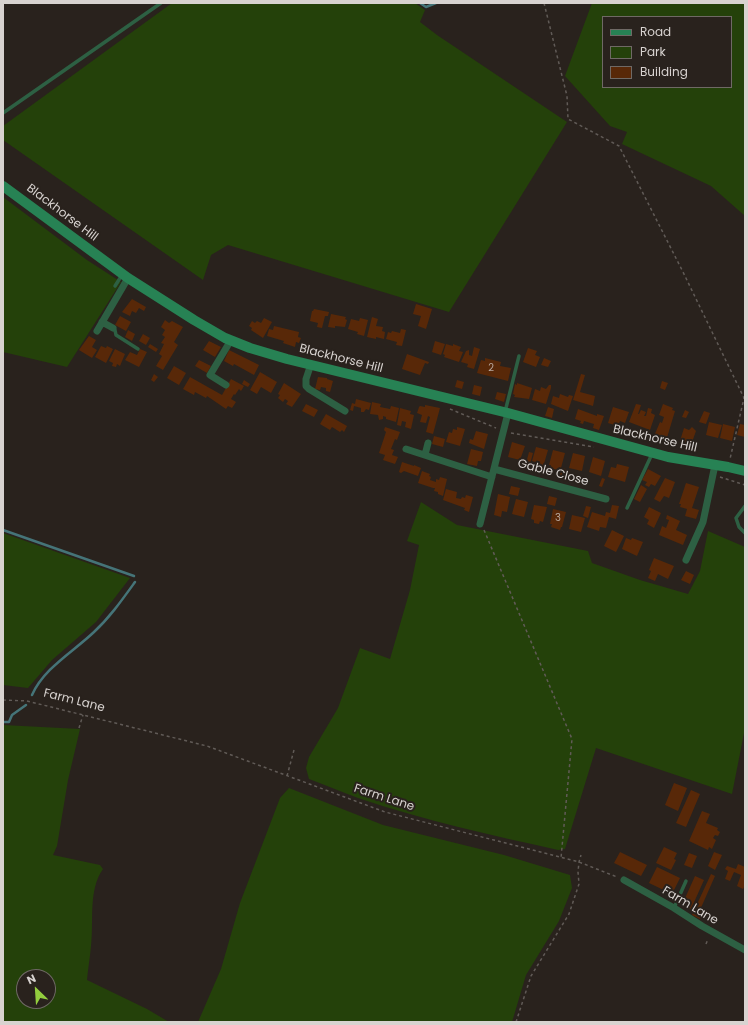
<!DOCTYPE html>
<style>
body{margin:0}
#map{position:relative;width:748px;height:1025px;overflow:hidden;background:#29221d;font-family:Poppins,sans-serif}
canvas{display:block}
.frame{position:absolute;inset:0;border:4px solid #d8d3d0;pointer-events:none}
.legend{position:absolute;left:602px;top:16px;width:130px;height:72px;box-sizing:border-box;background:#29221d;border:1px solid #6f6965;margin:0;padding:5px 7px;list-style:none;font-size:12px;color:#d8d3d0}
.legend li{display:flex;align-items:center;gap:8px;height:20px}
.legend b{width:20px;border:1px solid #6f6965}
.north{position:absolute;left:16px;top:969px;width:40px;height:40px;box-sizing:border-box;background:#29221d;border:1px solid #6f6965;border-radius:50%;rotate:335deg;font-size:11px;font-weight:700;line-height:16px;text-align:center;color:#d8d3d0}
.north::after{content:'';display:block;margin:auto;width:14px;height:18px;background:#93cd3e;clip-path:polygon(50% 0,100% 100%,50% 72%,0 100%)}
</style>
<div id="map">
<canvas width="748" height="1025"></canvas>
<div class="frame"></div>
<ul class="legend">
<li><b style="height:5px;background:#278254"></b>Road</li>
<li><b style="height:11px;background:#24410a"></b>Park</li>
<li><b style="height:11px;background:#582808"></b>Building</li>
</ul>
<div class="north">N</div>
</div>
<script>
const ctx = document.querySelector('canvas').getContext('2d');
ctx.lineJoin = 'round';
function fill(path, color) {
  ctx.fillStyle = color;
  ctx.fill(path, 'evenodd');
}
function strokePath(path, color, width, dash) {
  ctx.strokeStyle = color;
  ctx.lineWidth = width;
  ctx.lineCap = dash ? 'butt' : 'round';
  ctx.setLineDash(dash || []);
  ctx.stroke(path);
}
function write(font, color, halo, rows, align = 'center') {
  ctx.font = font + ' Poppins,sans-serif';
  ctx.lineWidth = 4;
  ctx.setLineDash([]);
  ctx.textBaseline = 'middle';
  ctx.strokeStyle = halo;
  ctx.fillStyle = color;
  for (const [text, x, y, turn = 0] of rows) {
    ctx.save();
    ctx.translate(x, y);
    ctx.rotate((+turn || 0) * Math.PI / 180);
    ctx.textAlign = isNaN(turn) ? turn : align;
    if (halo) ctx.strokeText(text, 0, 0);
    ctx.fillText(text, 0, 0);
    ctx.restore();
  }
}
fill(new Path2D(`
 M172,3H415L425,10L420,22L437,35L567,122L449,312L228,245L211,255L203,280L3,140V126Z
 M592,3H745V216L711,186L622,144L627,132L610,126L565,76ZM603,17H731V87H603Z
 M3,197L87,260L121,282L67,367L3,352Z
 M421,502L457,525L588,551L592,563L640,580L688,594L700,571L708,531L745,547V728L732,794L596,748L565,849L558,850C491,835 423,820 358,798C341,792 326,785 309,779L306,768L309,757L338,708L360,648L390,659L410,590L419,545L407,541Z
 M3,533L130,578L96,622L52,660L28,688L3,685Z
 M3,725L80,729L68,780L57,846L53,855L100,865L103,869C88,890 94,921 91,946C90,957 88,969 87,980L147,1009L169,1022H3ZM24,977H48V1001H24Z
 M289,788L383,825L504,855L570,875L572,888L559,921L526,975L512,1022H198L221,969L240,903L280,798Z`), '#24410a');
strokePath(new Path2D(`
 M420,3L426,7L436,3
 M3,530L134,576
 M32,695C44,668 73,652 94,632C110,617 122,600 135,582
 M3,722H9L12,715L26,705`), '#457478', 2.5);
fill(new Path2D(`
 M132,299L146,307L144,311L139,308L136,313L132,311L130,316L122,312Z
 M416,304L432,309L426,329L418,326L421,316L413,314Z
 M314,309L329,312L328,316H325L322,328L317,327L318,323L310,321L312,311H313Z
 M331,314L346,317L345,319L347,320L345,327L335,326V328L328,327Z
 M120,316L131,322L126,331L115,325Z
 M372,317L378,319L376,326L383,327L382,331L385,332L384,339L376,337V339L367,337Z
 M264,318L272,322L263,338L251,330L252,328L249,326L252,321L255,323L257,321L261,323Z
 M360,318L368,320L364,336L357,334L358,332L348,329L351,319L359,321Z
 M165,320L169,323L172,321L183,327L174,342L178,345L163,370L156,366L162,356L159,354L164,344L161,343L165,337L162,335L165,330L161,327Z
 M274,326L299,332L298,337L301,338L299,343L296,342L295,347L283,343L284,341L267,336L269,329L273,330Z
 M401,329L406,330L402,346L396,345L397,342L386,339L388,332L391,333L392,331L400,333Z
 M128,330L135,334L132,341L125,337Z
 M143,334L150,338L146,345L139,341Z
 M89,336L96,340L92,347L97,350L92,358L79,350Z
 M209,341L221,347L215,357L203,350Z
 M435,341L445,344L441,355L432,352Z
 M150,344L158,349L156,352L148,347Z
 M446,344L453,346V344L461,347L459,351L463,352L459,362L444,357L445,355L443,354Z
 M101,346L106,348L107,346L113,349L106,363L95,357Z
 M474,347L480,349L474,369L467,367L468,364L461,362L466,351L469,350V355L472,356Z
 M528,348L537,351L535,355L540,357L536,367L523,362Z
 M115,349L125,354L120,366L117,364L116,367L112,366L113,363L109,361Z
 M140,349L147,352L139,367L125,360L130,352L137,355Z
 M229,350L259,365L254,375L234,364L233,366L224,361Z
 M407,354L429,362L428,364L425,363L420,375L402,369Z
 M485,358L501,362L500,366L511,368L508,381L477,373L481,360L485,361Z
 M544,358L551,361L548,367L541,365Z
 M199,360L211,366L207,373L195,366Z
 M174,366L186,373L179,385L167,378Z
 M260,372L277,382L271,393L261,387L257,394L250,390Z
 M154,374L158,377L154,382L151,380Z
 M581,374L585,375L580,392L595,396L593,406L573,400Z
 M190,377L222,395L231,379L244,386L241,391L239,389L235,395L234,394L231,399L236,402L232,408L228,406L226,409L207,396L206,398L195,392L194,395L183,389Z
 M318,377L327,378V379L333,381L330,392L326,391V388L321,387L320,390L315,389Z
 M244,380L250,384L248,387L242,384Z
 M457,380L464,382L462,389L455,387Z
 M662,381L668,383L665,390L660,388Z
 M284,383L301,394L292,407L286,404L288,401L285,399L283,402L278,398L280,395L278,394Z
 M517,383L532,388L529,399L514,397L515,395L513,394L515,384L517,385Z
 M474,385L482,387L480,396L472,394Z
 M549,385H551V388L546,404L532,400L535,389L540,391L541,387L546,389Z
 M497,392L506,394L504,402L495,399Z
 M560,394L568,397L569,395L573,396L568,411L551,404L553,396L559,398Z
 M356,399L371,403L369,410L366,409L364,412H361V408L354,406L353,411L350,410L352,403L355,404Z
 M372,402L381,404L380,407L390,409L391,406L399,408L396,422L386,419V417L383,416V419L379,420L378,415L370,414Z
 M306,404L318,410L314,417L302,411Z
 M636,404L641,405L638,414H639L641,410L646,412L644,416H646L648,408L652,409L651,413L655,415L650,430L629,422Z
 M663,404L673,408L672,410L675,411L666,441L654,436L660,422L662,423L664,417L659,415Z
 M425,405L440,408L433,434L426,432L430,417L428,416L426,423L420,422L422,415L417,413L419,407L420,406L425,407Z
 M548,407L554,409L552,418L545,416Z
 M613,407L629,412L625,423L620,421L618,426L608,423Z
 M400,408L411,411L410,414L414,415L411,429L405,427L406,422L402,421L401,426L397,425Z
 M578,409L597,416V414L604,416L599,430L593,428L594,424L584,421L583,424L580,423L581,421L575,419Z
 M685,410L689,412L686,418L682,417Z
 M704,411L710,413L706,424L699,422Z
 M326,414L347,426L344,432L342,430L340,432L332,427L330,430L320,424Z
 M709,422L722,425L718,438L706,435Z
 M723,424L735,427L732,441L720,438Z
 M740,424L745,425V437L737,435Z
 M385,427L400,432L397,440L395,439L391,449L394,450L392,455L398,457L395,464L383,460L385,455L379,453L386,432L384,430Z
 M457,427L465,429L460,446L446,442L449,432L452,433L453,429L457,430Z
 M692,427L696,431L691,445L680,441L684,428L689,430Z
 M476,431L488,434L484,449L469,443L470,439L473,440Z
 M434,436L445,439L443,447L432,444Z
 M512,442L525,446L520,460L508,457Z
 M536,447L548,450L543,467L538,465L539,463L532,461Z
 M471,449L483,452L481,461H478L477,466L467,464Z
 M553,450L565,453L561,468L559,467L558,470L550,468L551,465H549Z
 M529,452L533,453L529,468L525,467Z
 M573,453L585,456L582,471L569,468Z
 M593,457L605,461L601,476L589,472Z
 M402,462L414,466V465L421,468L418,476L404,471L401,473L399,472Z
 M617,464L629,467L625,482L608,477L611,467L616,468Z
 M562,468L570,470L567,478L560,476Z
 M648,469L661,476L655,486L651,484L649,487L645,485L647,482L642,480Z
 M422,471L430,474L429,476L431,477L430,480L436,482V479L439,480L440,477L447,479L443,496L438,494V492L434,491L435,488H433L418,483Z
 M602,478L605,479L602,487L599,486Z
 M665,478L675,482L669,498L664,496L660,502L654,499Z
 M686,483L699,487L692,508L699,510L696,519L685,516L687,509L680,507L681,504H679Z
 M641,485L647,489L640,502L634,499Z
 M511,486L520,488L518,496L509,494Z
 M446,489L457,492L456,498L461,499L462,497L465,498L466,495L473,497L469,512L464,510L465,508L443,500Z
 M498,494L510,497L507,512L502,511L501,517L494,515Z
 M549,496L557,498L555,506L547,504Z
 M516,499L528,502L524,517L512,514Z
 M534,505L547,507L543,522L540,521L539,524L534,523V520L531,519Z
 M612,505L619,506L616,519L609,517L606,528L600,527L599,531L587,527L592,512L605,516L606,512L610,513Z
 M586,506L591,507L588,518L583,516Z
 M649,507L661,513L654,528L647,524L649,520L644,517Z
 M553,509L566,512L562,527H561L560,530L551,527L552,524H550Z
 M572,515L585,518L581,532L569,529Z
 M667,515L680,521L676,530L687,535L683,545L659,535L662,526L666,528L669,520L666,519Z
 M612,530L624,536L616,552L604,546Z
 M626,538L631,540L632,538L643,542L637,556L622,549Z
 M654,558L674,566L668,579L658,574L655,581L648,578L651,571L649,570Z
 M686,571L694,575L690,584L681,580Z
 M674,783L687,788L678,811L665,805Z
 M691,790L700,794L686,827L676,823Z
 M702,811L710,814L706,823L718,828L717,830L720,832L718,836L715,835L713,838L716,840L712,849L709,847L708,850L689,841Z
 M664,847L677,853L674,859L676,860L671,870L656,863Z
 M620,852L647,865L641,876L614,863Z
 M714,852L722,855L715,870L708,866Z
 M689,853L697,856L692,868L684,865Z
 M738,864L745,867V885L743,889L737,886L741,875L734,872L730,881L725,879L728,871L725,869L727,866L736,869Z
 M657,867L680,878L672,894L649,883Z
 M711,874L715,876L700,910L704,912L700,919L692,915Z
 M695,876L704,880L691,909L682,905Z`), '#582808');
strokePath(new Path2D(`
 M544,3L567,96L568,119L619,146L683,272L744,398L730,459
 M450,409L496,428
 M511,433L594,447
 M720,477L745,485
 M484,530L572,739L561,858
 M3,700L27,701L207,746L385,812L579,862L617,877
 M79,728L83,715
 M287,776L294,750
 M706,944L708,939
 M516,1022L531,976L569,914L579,884L578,872L579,862L581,855`), '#615b57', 1.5, [3, 3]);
strokePath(new Path2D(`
 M3,113L161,3
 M115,286L122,275
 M113,328L115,330L116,335L138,349
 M505,412L519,356
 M745,506L736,518L739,527L745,533
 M627,508L652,454
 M674,908L686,881`), '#2d6043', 3.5);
strokePath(new Path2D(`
 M102,322L113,328
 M97,331L128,278
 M311,364L306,379V386L309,389L345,411
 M226,385L210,375L231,340
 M406,449L492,477
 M425,455L428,443
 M494,469L606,499
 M480,524L508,413
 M686,560L703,522L715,465
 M624,880L674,908L702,926L745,950`), '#2d6043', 7);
strokePath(new Path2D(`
 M3,186L128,278L194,320L225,338L250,348L287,359L508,413L668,457L728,467L745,471`), '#278254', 10);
write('10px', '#b8a89e', null, [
 ["2",491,368],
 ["3",558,518]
]);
write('12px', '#d8d3d0', '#29221d', [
 ["Blackhorse Hill",62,213,37],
 ["Blackhorse Hill",341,359,14],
 ["Blackhorse Hill",655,439,13],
 ["Gable Close",553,473,15],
 ["Farm Lane",74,701,14],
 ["Farm Lane",384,798,18],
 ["Farm Lane",690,906,31]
]);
</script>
